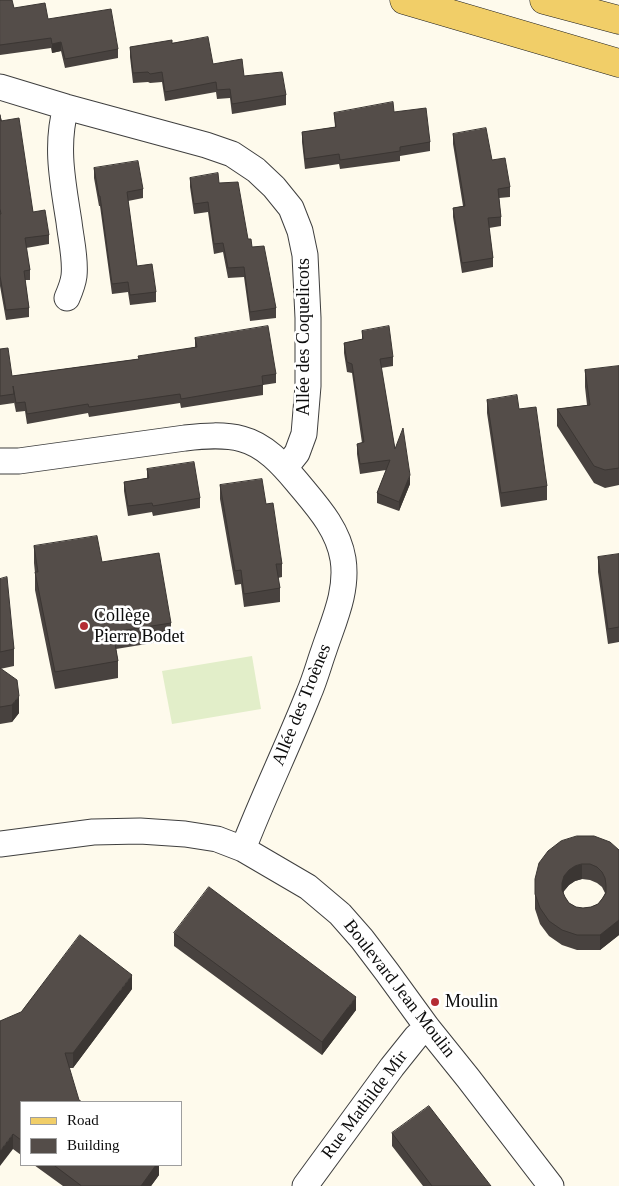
<!DOCTYPE html>
<meta charset="utf-8">
<style>
body{margin:0}
#map{position:relative;width:619px;height:1186px;overflow:hidden;background:#fefaec;font-family:Georgia,serif}
canvas{display:block}
.legend{position:absolute;left:20px;top:1101px;width:162px;height:65px;box-sizing:border-box;background:#fff;border:1px solid #9e9e9e;margin:0;padding:6px 9px;list-style:none;font-size:15px;color:#0c0c0c}
.legend li{display:flex;align-items:center;gap:10px;height:25px}
.legend b{width:25px;border:1px solid #9e9e9e}
</style>
<div id="map">
<canvas width="619" height="1186"></canvas>
<ul class="legend">
<li><b style="height:6px;background:#f1ce68"></b>Road</li>
<li><b style="height:14px;background:#544d49"></b>Building</li>
</ul>
</div>
<script>
const ctx = document.querySelector('canvas').getContext('2d');
ctx.lineJoin = 'round';
function fill(path, color) {
  ctx.fillStyle = color;
  ctx.fill(path, 'evenodd');
}
function strokePath(path, color, width, dash) {
  ctx.strokeStyle = color;
  ctx.lineWidth = width;
  ctx.lineCap = dash ? 'butt' : 'round';
  ctx.setLineDash(dash || []);
  ctx.stroke(path);
}
function write(font, color, halo, rows, align = 'center') {
  ctx.font = font + ' Georgia,serif';
  ctx.lineWidth = 5;
  ctx.setLineDash([]);
  ctx.textBaseline = 'middle';
  ctx.strokeStyle = halo;
  ctx.fillStyle = color;
  for (const [text, x, y, turn = 0] of rows) {
    ctx.save();
    ctx.translate(x, y);
    ctx.rotate((+turn || 0) * Math.PI / 180);
    ctx.textAlign = isNaN(turn) ? turn : align;
    if (halo) ctx.strokeText(text, 0, 0);
    ctx.fillText(text, 0, 0);
    ctx.restore();
  }
}
fill(new Path2D(`
 M252,656L261,709L172,724L162,671Z`), '#e2eec9');
const street = new Path2D(`
 M0,87L66,107L206,145L232,154L256,170L274,187L291,208L300,231L305,255L308,318V386L304,434L297,453L285,468
 M66,107C55,146 63,183 69,222C71,240 76,259 74,276C73,284 70,291 67,298
 M0,461H19L185,438C203,436 224,434 242,439C265,445 282,464 297,482C316,505 338,528 343,559C348,591 334,620 324,650C319,664 315,679 309,693C288,746 263,797 243,849
 M0,844L93,832L140,831L185,834L217,839L243,849L308,887L340,914L362,939L387,972L427,1027L468,1078L551,1186
 M305,1186L392,1067L416,1037L427,1027`);
const primary = new Path2D(`
 M404,0L619,63
 M544,0L619,20`);
strokePath(street, '#3f3f3f', 27);
strokePath(primary, '#1d1d1d', 29);
strokePath(street, '#fff', 25);
strokePath(primary, '#f1ce68', 28);
fill(new Path2D(`
 M0,0L14,8L48,19L118,49V58L65,68L61,51L52,53L51,48L0,55Z
 M172,43L213,64L244,76L286,95V105L232,114L230,98L217,99L216,92L165,101L162,82L150,83L148,82L133,83L130,57V47Z
 M394,112L430,142V151L400,156V161L340,169L339,164L305,169L302,142V132L335,127L334,113Z
 M0,115L33,212L49,235V244L26,248L30,270V280H25L29,308V317L6,320L0,286Z
 M453,134L492,160L510,187V197L499,198L501,217V226L489,228L493,258V267L462,273L453,217V208L463,206L453,144Z
 M94,168L143,189V198L128,201L137,266L156,292V302L130,305L128,292L112,294L100,206H99L94,178Z
 M190,178L219,183L252,247L276,308V318L250,321L244,277L228,278L223,252L214,254L208,212L194,214L190,187Z
 M362,331L393,357V366L381,368L395,449L410,484L399,511L377,503V493L386,470L360,474L357,454V444L362,443L352,373L347,372L344,353V343L362,339Z
 M195,338L276,374V383L263,385V395L181,408L180,403L89,417L88,413L27,424L25,411L16,412L14,402V403L0,405V349L12,376L138,359L195,347Z
 M619,366V485L605,488L594,483L557,426V409L587,405L585,387V370Z
 M487,400L519,409L547,486V500L501,507L487,413Z
 M147,469L200,498V508L153,516L152,512L128,516L124,491V482L147,478Z
 M220,485L266,504L282,564V577L278,578L280,588V602L244,607L241,584L235,585L220,499Z
 M34,546L102,562L171,623V640L116,649L118,661V678L55,689L35,590V573L34,563Z
 M619,554V642L608,644L598,572V557Z
 M0,579L14,649V666L0,669L19,713L12,722L0,724Z
 M619,850V935L600,950H577L562,945L549,936L540,924L535,909V879ZM582,879L590,880L597,883L602,887L605,893L602,899L598,904L591,907L583,908L576,907L569,903L565,897L563,893L564,891L569,885L575,881Z
 M174,933L356,1010L322,1055L174,946Z
 M132,989L73,1068H69L21,1102V1155L13,1149L0,1021Z
 M392,1133L491,1186H423L392,1146Z
 M34,1165H159V1175L151,1186H63Z`), '#48423f');
fill(new Path2D(`
 M61,42V51L52,53V44Z
 M410,475V484L399,511V502Z
 M19,696V713L12,722V705Z
 M582,864V879L575,881L569,885L564,891L562,898V883L564,876L569,870L575,866Z
 M619,920V935L600,950V935Z
 M132,975V989L73,1068V1053Z
 M356,997V1010L322,1055V1042Z
 M13,1134V1149L0,1166V1151Z
 M156,1165H159V1175L151,1186H141Z`), '#3b3633');
const building = new Path2D(`
 M0,0H12L14,8L45,3L48,19L111,9L118,49L65,59L61,42L52,44L51,38L0,45Z
 M208,37L213,64L242,59L244,76L282,72L286,95L232,104L230,89L217,90L216,82L165,92L162,72L150,74L148,72L133,73L130,47L172,40V43Z
 M393,102L394,112L426,108L430,142L400,147V151L340,160L339,154L305,159L302,132L336,127L334,113Z
 M0,115L1,121L19,118L33,212L45,210L49,235L25,238L30,270L24,271L29,308L6,310L0,276V214H1L0,209Z
 M486,128L492,160L505,158L510,187L498,189L501,217L488,218L493,258L462,263L453,208L465,206L453,134Z
 M138,161L143,189L127,192L137,266L152,264L156,292L130,295L128,282L112,284L100,196H99L94,168Z
 M218,173L219,183L238,182L248,239H251L252,247L264,246L276,308L250,312L244,267L228,268L223,243L214,244L208,202L194,204L190,178Z
 M268,326L276,374L262,376L263,385L181,399L180,394L89,407L88,404L27,414L25,402L16,403L13,386L14,394L0,396V349L8,348L12,376L139,359L138,356L197,347L195,338Z
 M389,326L393,357L380,359L395,449L403,428L410,475L399,502L377,493L390,460L360,464L357,444L364,442L352,364L347,362L344,343L363,339L362,331Z
 M619,366V468L605,470L594,466L557,409L590,405L585,370Z
 M517,395L519,409L536,407L547,486L501,493L487,400Z
 M194,462L200,498L153,506L152,503L128,506L124,482L149,478L147,469Z
 M262,479L266,504L273,503L282,564H276L280,588L244,594L241,570L235,571L220,485Z
 M97,536L102,562L159,553L171,623L113,632L118,661L55,672L35,572H38L34,546Z
 M619,554V627L608,629L598,557Z
 M7,577L14,649L0,652V579Z
 M0,668L17,680L19,696L12,705L0,707Z
 M577,836H594L610,842L619,850V920L600,935H577L562,930L549,921L540,908L535,894V879L539,863L548,851L561,841ZM582,864H590L597,867L602,872L605,878L606,885V893L602,899L598,904L591,907L583,908L576,907L569,903L565,897L562,890V883L564,876L569,870L575,866Z
 M209,887L356,997L322,1042L174,933Z
 M80,935L132,975L73,1053H65L79,1100L82,1102H21V1140L13,1134L0,1151V1021L21,1012Z
 M429,1106L491,1186H432L392,1133Z
 M54,1165H156L141,1186H82Z`);
fill(building, '#544d49');
strokePath(building, '#3b3633', 1);
for (const [x, y, r, color] of [
 [84,626,5,"#b42c34"],
 [435,1002,5,"#b42c34"]
]) {
  const dot = new Path2D();
  dot.arc(x, y, r, 0, 2 * Math.PI);
  ctx.fillStyle = color;
  ctx.fill(dot);
  strokePath(dot, '#fff', 2);
}
write('18px', '#0c0c0c', '#fff', [
 ["Allée des Coquelicots",304,337,-90],
 ["Allée des Troènes",302,705,-68],
 ["Boulevard Jean Moulin",399,989,52],
 ["Rue Mathilde Mir",365,1105,-53]
]);
write('18px', '#0c0c0c', '#fff', [
 ["Collège",94,616],
 ["Pierre Bodet",94,637],
 ["Moulin",445,1002]
], 'left');
</script>
